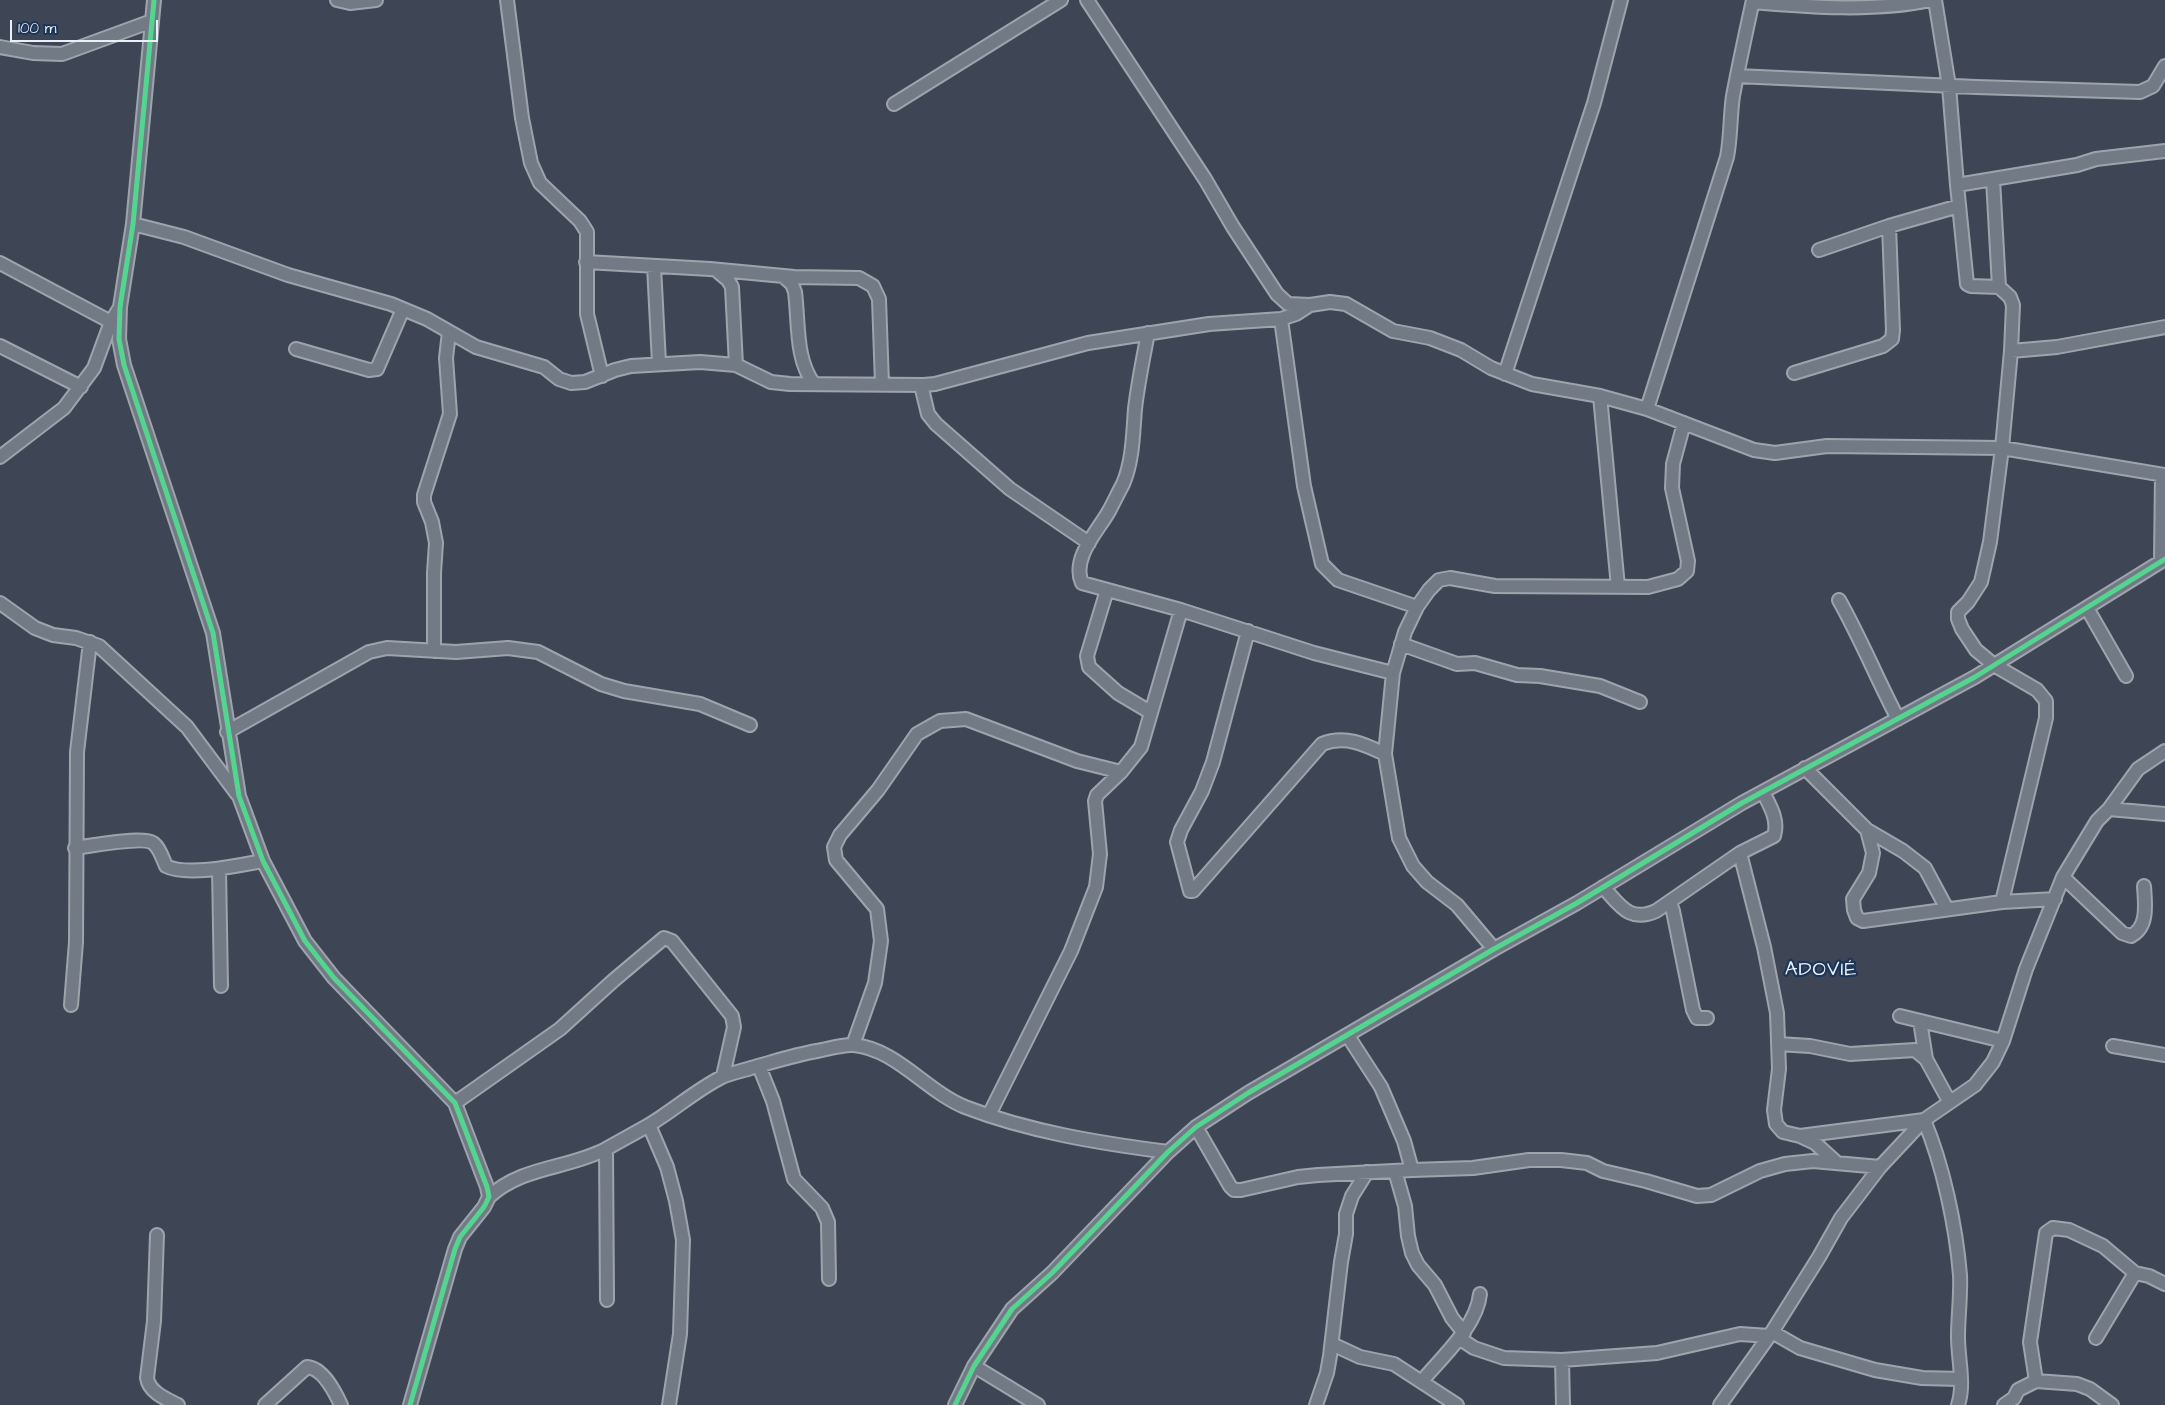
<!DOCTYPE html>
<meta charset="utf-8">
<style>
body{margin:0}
#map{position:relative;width:2165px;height:1405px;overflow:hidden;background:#3e4656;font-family:"Architects Daughter",sans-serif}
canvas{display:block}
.scale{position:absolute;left:10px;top:20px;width:148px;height:22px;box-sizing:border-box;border:2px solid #e8f1f8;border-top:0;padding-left:6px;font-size:15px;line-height:18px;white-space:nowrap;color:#e8f1f8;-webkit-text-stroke:4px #1d3557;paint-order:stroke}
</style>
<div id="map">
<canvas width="2165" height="1405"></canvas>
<div class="scale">100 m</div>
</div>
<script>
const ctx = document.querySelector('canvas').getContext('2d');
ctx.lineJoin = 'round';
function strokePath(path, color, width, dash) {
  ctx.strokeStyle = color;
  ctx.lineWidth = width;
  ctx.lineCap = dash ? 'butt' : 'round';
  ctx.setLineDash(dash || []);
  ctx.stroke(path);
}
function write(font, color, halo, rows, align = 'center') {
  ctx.font = font + ' "Architects Daughter",sans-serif';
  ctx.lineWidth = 4.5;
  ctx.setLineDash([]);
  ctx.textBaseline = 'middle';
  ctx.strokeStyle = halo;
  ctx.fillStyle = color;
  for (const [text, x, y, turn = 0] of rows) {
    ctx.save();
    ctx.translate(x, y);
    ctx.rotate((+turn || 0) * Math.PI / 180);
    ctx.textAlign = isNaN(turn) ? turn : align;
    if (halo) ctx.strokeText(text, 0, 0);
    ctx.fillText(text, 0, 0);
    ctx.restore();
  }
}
const minor = new Path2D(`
 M154,0L133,224L120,307L119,339L124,365L213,633L239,796L263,861L305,941L334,978L455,1103L487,1187L489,1197L484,1207L460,1237L455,1249L410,1405
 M337,0L350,3L376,0
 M507,0L522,118L531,163L540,183L580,221L587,232V314L602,376
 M1087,0L1205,179L1233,227L1277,294L1288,304L1310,305L1330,302L1346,304L1393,331L1430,338L1461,350L1491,368L1532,384L1600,396L1647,409L1754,450L1775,453L1827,446L2002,448L2165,475
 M1935,0L1949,86L1957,185
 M1753,2C1810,7 1875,12 1931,0
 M0,47L33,53L62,54L152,21
 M1737,76L1976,87L2140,92L2153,86L2165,66
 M894,104L1061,0
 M1993,179L1999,287
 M133,224L184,237L288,275L391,304L427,319L476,347L544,367L559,379L571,383L585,382L615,370L631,366L700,362L736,365L771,382L790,384L924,385L935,384L1088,343L1209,324L1281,319L1296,314L1310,305
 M1819,250L1889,226L1959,206
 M586,262L710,269L794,277L859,278L873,286L879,299L882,384
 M0,263L111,322
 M654,266L659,363
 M716,270L728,280L732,287L736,365
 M783,276L792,284L795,292C799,323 795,359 814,384
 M1281,319L1304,486L1322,564L1338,580L1417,607
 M1148,333C1143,359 1138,383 1135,409C1133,433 1133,461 1123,484C1118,493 1114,502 1109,511C1098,531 1071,558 1082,583L1181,610L1314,653L1393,673
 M0,346L81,387
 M296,349L369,370L377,369L403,309
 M2011,351L2057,347L2165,327
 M1794,373L1883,346L1892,339L1893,330L1889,226
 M1505,374L1594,103L1621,0
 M921,385L928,414L936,424L1010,489L1089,543
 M1600,396L1618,587
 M1647,409L1727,157C1731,137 1730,116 1733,96C1739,64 1746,32 1753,0
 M0,457L64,408L94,368L111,322L119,309
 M2161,561L2162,475
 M1107,590L1087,656L1089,667L1118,693L1150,712
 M1839,600C1861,639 1877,679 1898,719
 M0,603L35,628L53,635L76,638L99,646L187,727L237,794
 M2087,608L2126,676
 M1248,631L1213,762L1202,791L1181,830L1177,842L1190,891H1193L1322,744C1345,735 1364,744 1385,754
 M1401,644L1457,664L1475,663L1517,675L1540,676L1600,686L1640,702
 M434,651V573L436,543L432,522L424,502V495L450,414L446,358L449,332
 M227,732L369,652L387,648L456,652L508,648L538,652L601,684L624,691L700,704L750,725
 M1805,768L1867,830L1873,853L1869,873L1853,899L1854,910L1857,918L1863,921L2002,902L2055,899
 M2109,809L2165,814
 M1867,830L1903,851L1925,868L1947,909
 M75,848C89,846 143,836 153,843C159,847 163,859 166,866C187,877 241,865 263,861
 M1740,853L1764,947L1777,1013L1779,1069L1774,1110L1776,1124L1783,1132L1800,1136L1815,1143L1837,1163
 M219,869L221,986
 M2063,877L2122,933L2131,936C2149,927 2145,903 2144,886
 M1603,887C1620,905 1629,923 1656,911L1740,853L1774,836C1779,820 1770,806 1763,792
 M1670,902L1673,911L1693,1010L1697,1018H1707
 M2002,902L2046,718V701L2037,690L1994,665L1976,650L1962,629L1958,619V612L1968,602L1981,582L1990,542L2002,448L2011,351L2013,305L2010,297L1999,287L1971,286L1967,284L1957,185L2077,165L2096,159L2165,151
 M1494,949L1457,905L1427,882L1413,866L1399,838L1385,754L1393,673L1405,632L1417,607L1429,590L1439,580L1450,578L1495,586L1648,587L1678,579L1687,571L1688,561L1672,488L1673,464L1684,423
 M71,1005L76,942L77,752L90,642
 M1900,1016L2003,1041
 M1920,1021L1926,1059
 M1348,1036L1381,1087L1404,1141L1412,1170L1473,1168L1529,1160H1561L1587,1163L1603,1171L1646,1181L1697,1196L1711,1195L1760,1171L1785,1164L1813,1161L1880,1167
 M1778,1044L1810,1046L1850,1054L1915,1050L1926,1059L1949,1101
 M853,1045L875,983L881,941L877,909L836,860L834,847L840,835L878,790L917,734L940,721L966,719L1077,761L1121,772
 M2113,1046L2165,1055
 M759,1066L773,1101L794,1179L822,1208L828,1222L829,1279
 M455,1103L560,1029L614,980L664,938L672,941L732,1016L734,1027L723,1076
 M989,1115L1071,951L1096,887L1100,854L1095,801L1097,795L1121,772L1141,747L1181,610
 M649,1125L667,1167L676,1201L683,1240L680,1334L669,1405
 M1196,1127L1230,1186L1234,1190H1241L1298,1177L1318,1175L1412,1170
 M1800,1136L1924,1120C1943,1165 1956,1226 1960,1275C1961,1296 1958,1316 1958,1337C1958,1359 1965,1384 1958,1405
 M606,1149L607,1300
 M1395,1171L1405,1206L1408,1236L1412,1253L1418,1265L1435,1285L1452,1318L1464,1333
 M489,1197C522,1166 568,1169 606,1149C620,1141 635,1133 649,1125C674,1110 696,1090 722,1077C731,1073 742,1071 751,1068C773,1062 794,1055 817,1051C828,1049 843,1044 854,1045C896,1049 926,1091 965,1107C1030,1132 1099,1143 1168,1152
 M157,1235L154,1321L147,1378C149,1392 166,1399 178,1405
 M1772,1332L1800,1348L1875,1370L1922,1378L1960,1379
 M1459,1338L1474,1348L1504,1358L1562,1360L1657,1353L1740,1334L1769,1336
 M2096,1338L2135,1273
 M1332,1344L1360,1357L1394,1364L1457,1405
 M1562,1360L1563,1405
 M974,1366L1038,1405
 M1422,1381C1442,1357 1477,1326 1480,1294
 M2036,1381L2030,1342L2046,1233L2053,1228L2069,1230L2103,1246L2135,1273L2149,1276L2165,1284
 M265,1405L307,1367C323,1368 335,1392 341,1405
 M955,1405L974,1366L1012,1309L1052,1273L1168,1152L1196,1127L1248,1093L1494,949L1577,903L1742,803L1975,677L2165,559
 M1316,1405L1327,1373L1330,1356L1341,1262L1346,1234V1214L1352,1196L1367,1172
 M1720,1405L1772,1332L1819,1257L1841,1218L1880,1167L1924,1120L1975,1085L1993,1062L2003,1041L2026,969L2063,877L2097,821L2109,809L2138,769L2165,751
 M2004,1405L2014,1398L2018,1390L2036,1381L2077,1384L2090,1389L2112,1405`);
strokePath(minor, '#9ea4ac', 16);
strokePath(minor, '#727a85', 12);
strokePath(new Path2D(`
 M154,0L133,224L120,307L119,339L124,365L213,633L239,796L263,861L305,941L334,978L455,1103L487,1187L489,1197L484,1207L460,1237L455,1249L410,1405
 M955,1405L974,1366L1012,1309L1052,1273L1168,1152L1196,1127L1248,1093L1494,949L1577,903L1742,803L1975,677L2165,559`), '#53d58f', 5);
ctx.letterSpacing = '1px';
write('20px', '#e8f1f8', '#1d3557', [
 ["ADOVIÉ",1821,971]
]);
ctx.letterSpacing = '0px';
</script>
